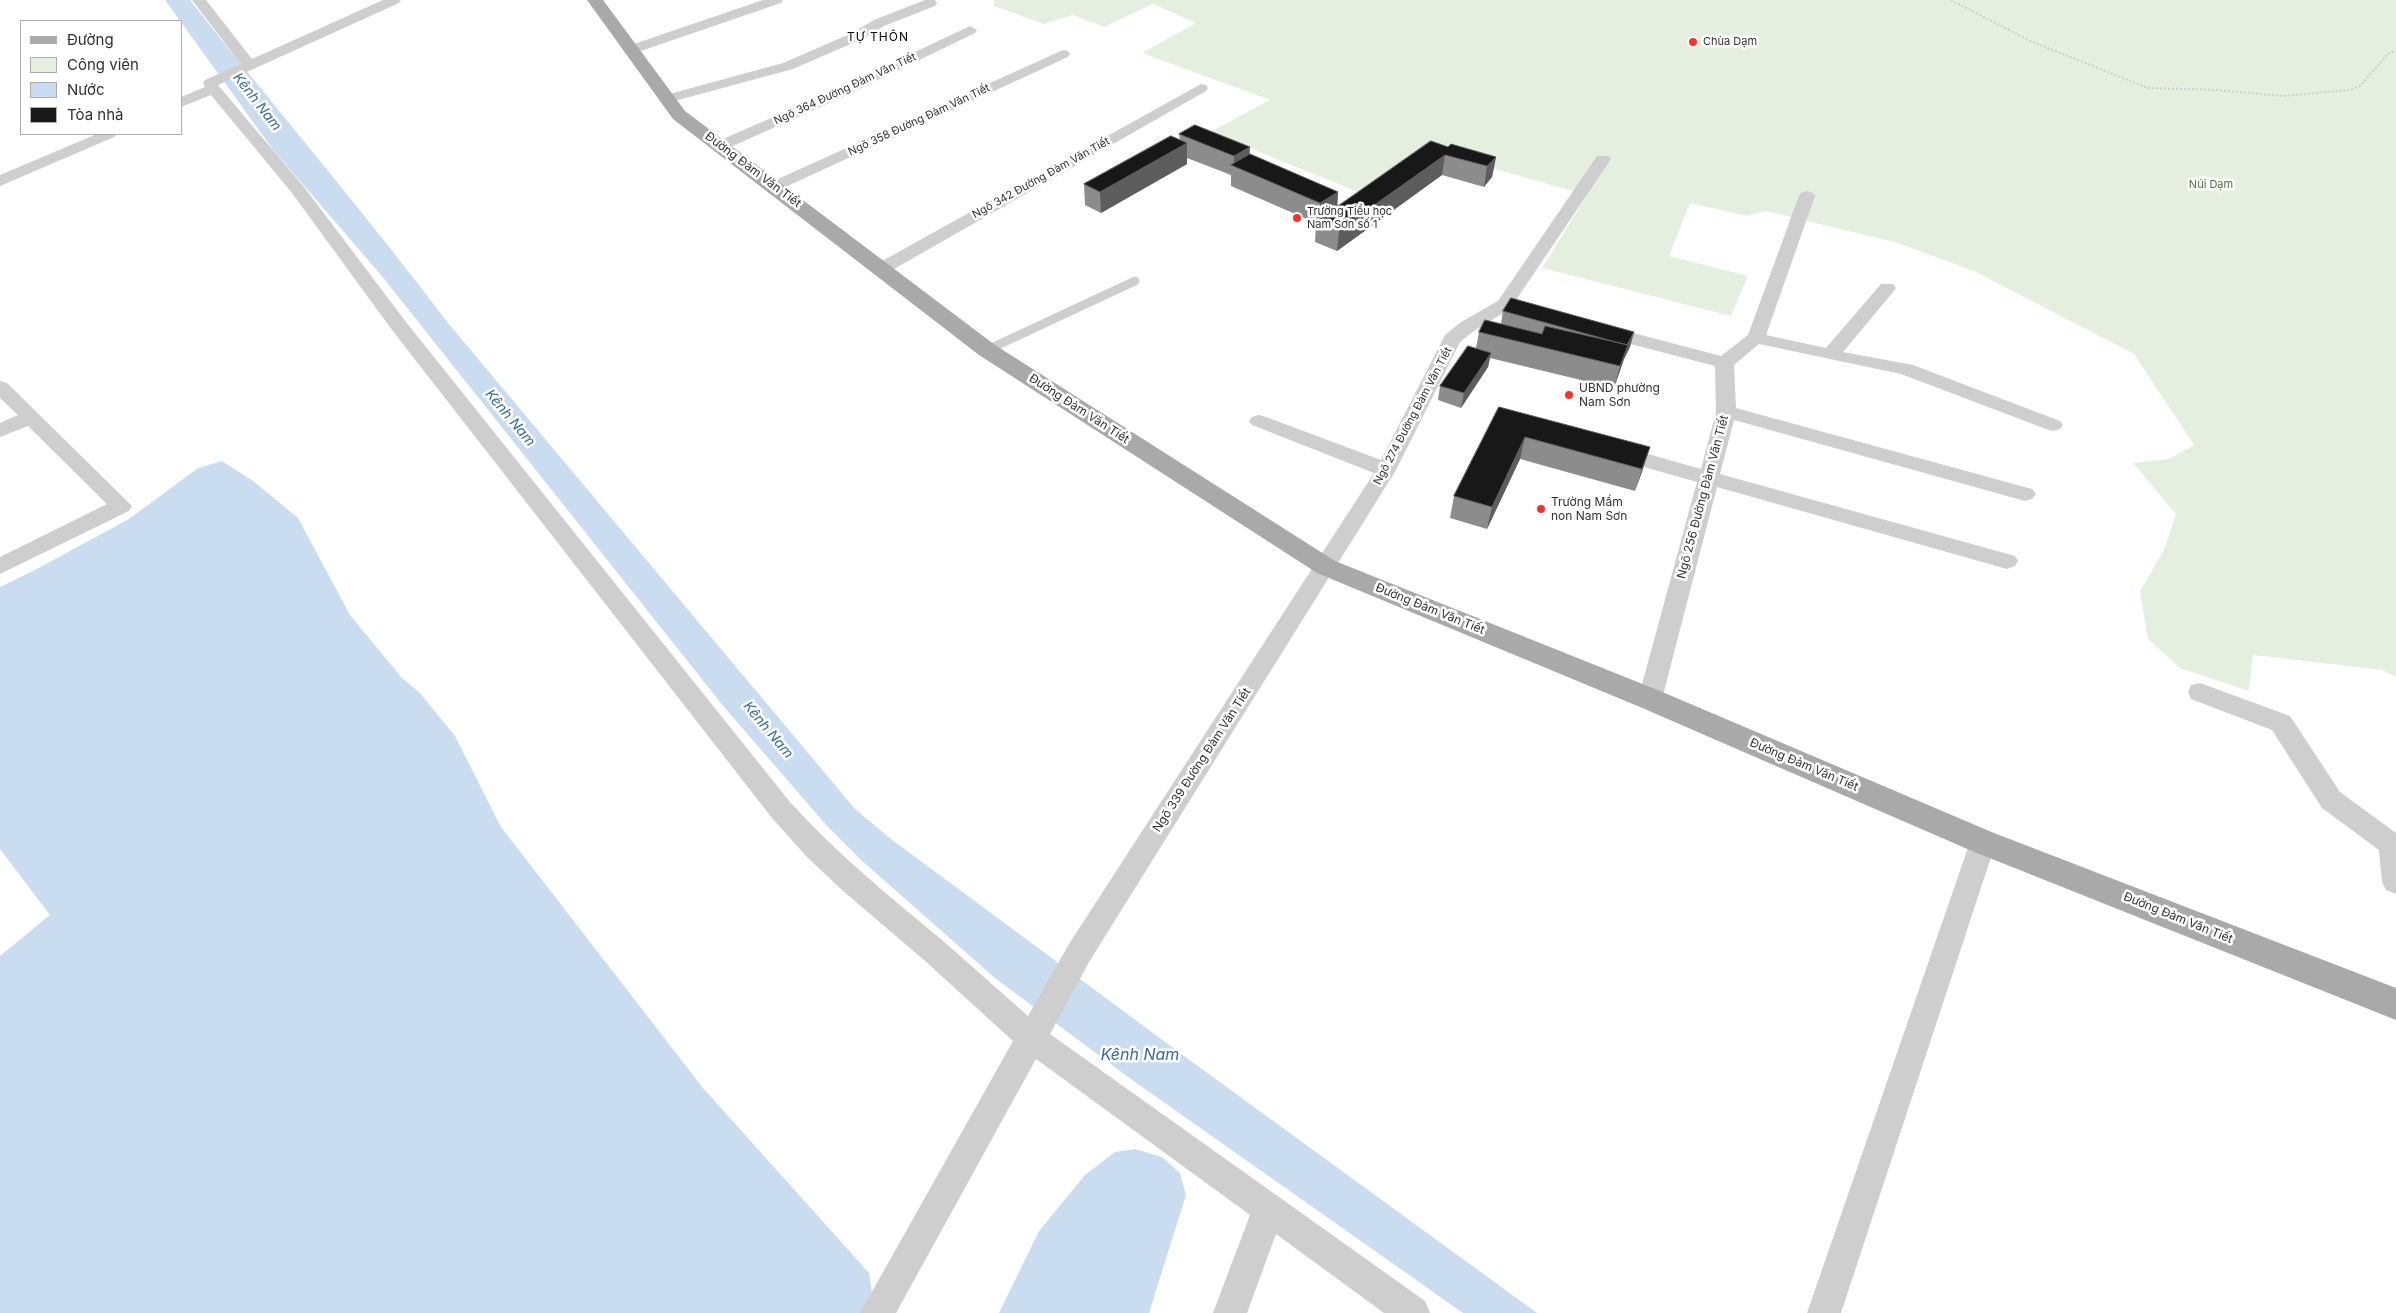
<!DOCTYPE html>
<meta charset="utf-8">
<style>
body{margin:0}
#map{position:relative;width:2396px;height:1313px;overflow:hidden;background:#fff;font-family:Inter,sans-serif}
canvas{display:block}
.legend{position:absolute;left:20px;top:20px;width:162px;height:115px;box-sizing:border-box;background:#fff;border:1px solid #adadad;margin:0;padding:6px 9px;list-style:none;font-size:15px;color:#313131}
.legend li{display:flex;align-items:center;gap:10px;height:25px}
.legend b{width:25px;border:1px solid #adadad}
</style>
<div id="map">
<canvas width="2396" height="1313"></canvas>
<ul class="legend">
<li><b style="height:6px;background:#a9a9a9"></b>Đường</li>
<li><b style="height:14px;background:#e5efdf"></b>Công viên</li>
<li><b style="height:14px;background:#cadcf0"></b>Nước</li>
<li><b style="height:14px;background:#181818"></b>Tòa nhà</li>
</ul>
</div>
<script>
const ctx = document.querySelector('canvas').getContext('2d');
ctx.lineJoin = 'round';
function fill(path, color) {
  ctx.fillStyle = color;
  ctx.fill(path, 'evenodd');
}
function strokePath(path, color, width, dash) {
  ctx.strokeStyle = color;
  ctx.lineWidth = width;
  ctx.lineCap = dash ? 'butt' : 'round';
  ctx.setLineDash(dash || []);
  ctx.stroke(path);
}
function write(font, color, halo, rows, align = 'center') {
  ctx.font = font + ' Inter,sans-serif';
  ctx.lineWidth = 5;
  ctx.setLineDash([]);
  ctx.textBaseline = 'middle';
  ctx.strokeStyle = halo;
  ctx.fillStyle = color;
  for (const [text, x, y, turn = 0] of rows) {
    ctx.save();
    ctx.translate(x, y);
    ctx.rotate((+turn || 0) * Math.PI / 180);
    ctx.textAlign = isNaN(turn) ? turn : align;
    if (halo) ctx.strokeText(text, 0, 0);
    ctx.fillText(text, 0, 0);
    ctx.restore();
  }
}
fill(new Path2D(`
 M994,0H2396V677L2382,670L2253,655L2249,691L2180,668L2148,639L2140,591L2164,550L2176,514L2133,463L2169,459L2194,445L2134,354L1976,272L1898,243L1766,211L1746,216L1690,203L1669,256L1748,276L1731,316L1542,268L1587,195L1431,151L1363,194L1210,132L1270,100L1142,53L1196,23L1153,4L1104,27L1073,15L1044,24L994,6Z`), '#e5efdf');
fill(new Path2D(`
 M165,0H190C275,108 365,213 448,323L855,809L891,839L1184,1056L1537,1313H1463L1128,1077L995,978L861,860L828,827L724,707L381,275L274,151Z
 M222,461L253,481L298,518L350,615L402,678L419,692L455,736L501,827L703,1088L869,1273L872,1293L861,1313H0V956L50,915L0,849V587L33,571L129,519L198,468Z
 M1135,1149L1162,1157L1180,1173L1186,1195L1149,1313H999L1039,1231L1085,1175L1115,1152Z`), '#cadcf0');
strokePath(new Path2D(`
 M1951,0L2030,41L2148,88L2217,90L2282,96L2349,90L2360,86L2389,53L2396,51`), '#cecece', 2, [2, 2]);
strokePath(new Path2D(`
 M987,350L1135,281`), '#cecece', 9);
fill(new Path2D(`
 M192,0H206L252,59L383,0H401L399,3L218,85L304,187L406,322L790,802C837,854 889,896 942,940C971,965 999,991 1028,1016L1069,944L1374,473L1252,425L1249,421L1252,417L1259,415L1266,417L1381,460L1445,335L1461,322L1498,301L1597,156H1609L1611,159L1510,309L1475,330L1460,342L1396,470L1089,962L1050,1034L1425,1301L1430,1313H1384L1276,1234L1247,1313H1213L1250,1215L1036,1059L896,1313H860L1013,1041L924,960L842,890L806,856L772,818L392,330L292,193L211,95L181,107V97L205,87L203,83L205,80L241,64Z
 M763,0H783L781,3L635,53H625L623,50L625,47Z
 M925,0H935L937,3L935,6L884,26L862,39L793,69L667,103L660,99L662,96L783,63L852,33L874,20Z
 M970,26L977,30L975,33L845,96L726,149L720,151L712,146L714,143L835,90Z
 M1063,50L1068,51L1070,54L1068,57L781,189H769L767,186L769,183Z
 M1201,84L1206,85L1208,88L1206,91L887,273H875L872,269L875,265Z
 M97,134H117L114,137L0,186V175Z
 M1807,191L1813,193L1815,196L1766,335L1826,348L1881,284H1893L1896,288L1893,292L1843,352L1913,365L2060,421L2063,425L2060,429L2053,431L2046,429L1901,374L1759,344L1734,365L1736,408L2032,489L2036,494L2032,499L2025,501L1734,420L1720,474L2015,556L2018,561L2015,566L2007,569L1717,487L1662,699L1659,706L1650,708L1641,706L1638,699L1697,482L1609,457L1606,452L1609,447L1616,445L1701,469L1716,412L1715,366L1596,335L1594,331L1596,327L1603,325L1721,356L1748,335L1799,196L1801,193Z
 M0,381L7,383L132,506L129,511L0,574V557L107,504L28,426L0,437V423L18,415L0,398Z
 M2200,683L2290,716L2340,792L2396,833V894L2386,890L2382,882L2379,850L2322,808L2272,730L2191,699L2188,692L2191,685Z
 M1983,831L1992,834L1996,842L1841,1313H1807L1970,842L1974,834Z`), '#cecece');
fill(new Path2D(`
 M587,0H603L685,111L995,345L1335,561L1660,691L1994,833L2396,988V1020L1972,851L1640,707L1317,573L979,355L673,119Z`), '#a9a9a9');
fill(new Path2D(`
 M1179,134L1249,154L1338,192L1337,206L1448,147L1496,157L1492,177L1484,187L1442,175L1337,251L1315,242L1316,223L1231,186V175L1187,158V164L1101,213L1085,205L1084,184L1180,140Z
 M1503,311L1634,332L1630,347L1624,359L1614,388L1490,358L1488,367L1461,408L1438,400L1440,386L1476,348L1479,332L1501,324Z
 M1499,407L1643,469L1635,491L1520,459L1487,529L1450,518L1454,496Z`), '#8c8c8c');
fill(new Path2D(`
 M1187,143V164L1101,213L1100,192Z
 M1250,147L1249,167L1234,166V156Z
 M1445,155L1442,175L1337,251L1339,230Z
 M1496,157L1492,177L1484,187L1487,166Z
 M1338,192L1337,213L1319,222L1320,203Z
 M1634,332L1630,347L1624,359L1614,388L1620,366L1627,346Z
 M1491,353L1488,367L1461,408L1464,393Z
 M1525,437L1520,459L1487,529L1492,507Z
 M1650,447L1643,469L1635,491L1642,469Z`), '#5d5d5d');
const building = new Path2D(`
 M1195,125L1250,147L1234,156L1179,134Z
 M1171,136L1187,143L1100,192L1084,184Z
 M1431,141L1448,147L1451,144L1496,157L1487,166L1445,155L1339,230L1317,221Z
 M1250,154L1338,192L1320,203L1231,165Z
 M1511,298L1634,332L1627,345L1503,311Z
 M1485,320L1542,334L1545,326L1628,345L1620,366L1479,332Z
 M1468,346L1491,353L1464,393L1440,386Z
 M1499,407L1650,447L1642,469L1525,437L1492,507L1454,496Z`);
fill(building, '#181818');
strokePath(building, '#5d5d5d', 1);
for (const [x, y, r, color] of [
 [1693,42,5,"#f33429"],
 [1297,218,5,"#f33429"],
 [1569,395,5,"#f33429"],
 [1541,509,5,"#f33429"]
]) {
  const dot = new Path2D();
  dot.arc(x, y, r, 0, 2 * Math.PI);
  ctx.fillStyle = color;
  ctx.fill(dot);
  strokePath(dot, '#fff', 2);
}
write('11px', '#313131', '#fff', [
 ["Chùa Dạm",1703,42],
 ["Trường Tiểu học",1307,212],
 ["Nam Sơn số 1",1307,225]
], 'left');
write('11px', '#313131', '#fff', [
 ["Ngõ 364 Đường Đàm Văn Tiết",845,89,-25],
 ["Ngõ 358 Đường Đàm Văn Tiết",919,120,-25],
 ["Ngõ 342 Đường Đàm Văn Tiết",1041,178,-29],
 ["Ngõ 274 Đường Đàm Văn Tiết",1413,416,-62]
]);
write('11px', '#4d723a', '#fff', [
 ["Núi Dạm",2211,185]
]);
ctx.letterSpacing = '1px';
write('12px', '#000', '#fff', [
 ["TỰ THÔN",878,37]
]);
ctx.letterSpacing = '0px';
write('12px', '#313131', '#fff', [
 ["Đường Đàm Văn Tiết",753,170,37],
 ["Đường Đàm Văn Tiết",1079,409,33],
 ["Ngõ 256 Đường Đàm Văn Tiết",1703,497,-75],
 ["Đường Đàm Văn Tiết",1430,609,22],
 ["Ngõ 339 Đường Đàm Văn Tiết",1202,760,-57],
 ["Đường Đàm Văn Tiết",1804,765,23],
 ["Đường Đàm Văn Tiết",2178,918,22]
]);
write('12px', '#313131', '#fff', [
 ["UBND phường",1579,388],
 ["Nam Sơn",1579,402],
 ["Trường Mầm",1551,502],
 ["non Nam Sơn",1551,516]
], 'left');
write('italic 14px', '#38689b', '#fff', [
 ["Kênh Nam",257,102,52],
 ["Kênh Nam",510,418,50],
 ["Kênh Nam",768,730,50]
]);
write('italic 16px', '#38689b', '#fff', [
 ["Kênh Nam",1140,1055]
]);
</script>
